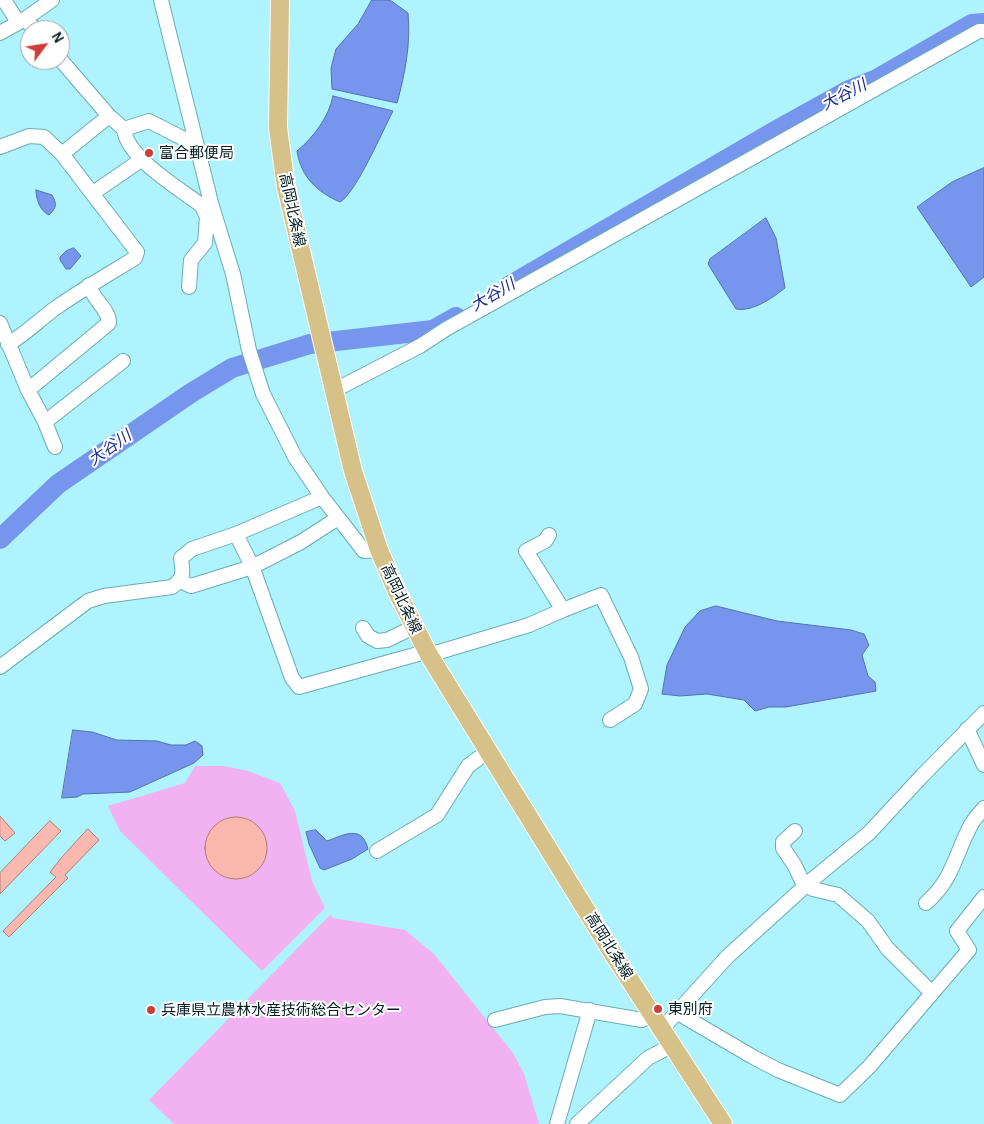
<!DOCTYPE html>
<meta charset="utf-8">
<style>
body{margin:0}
#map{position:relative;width:984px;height:1124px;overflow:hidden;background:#aff3fe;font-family:"Alegreya Sans",sans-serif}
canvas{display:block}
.north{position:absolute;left:20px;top:20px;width:50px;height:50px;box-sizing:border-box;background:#fff;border:1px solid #9aa5a6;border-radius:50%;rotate:59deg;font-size:14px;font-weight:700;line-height:20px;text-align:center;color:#021d21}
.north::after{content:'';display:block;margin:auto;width:18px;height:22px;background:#cd3f36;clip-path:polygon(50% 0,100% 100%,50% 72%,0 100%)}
</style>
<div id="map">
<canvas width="984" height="1124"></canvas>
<div class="north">N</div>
</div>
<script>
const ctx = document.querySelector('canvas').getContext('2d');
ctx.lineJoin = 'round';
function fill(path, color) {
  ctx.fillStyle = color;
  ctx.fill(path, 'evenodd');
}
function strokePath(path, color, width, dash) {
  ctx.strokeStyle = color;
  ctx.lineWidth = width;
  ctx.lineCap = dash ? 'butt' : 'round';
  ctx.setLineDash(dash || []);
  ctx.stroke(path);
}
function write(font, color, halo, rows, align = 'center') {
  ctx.font = font + ' "Alegreya Sans","Noto Sans JP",sans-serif';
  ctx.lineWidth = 4;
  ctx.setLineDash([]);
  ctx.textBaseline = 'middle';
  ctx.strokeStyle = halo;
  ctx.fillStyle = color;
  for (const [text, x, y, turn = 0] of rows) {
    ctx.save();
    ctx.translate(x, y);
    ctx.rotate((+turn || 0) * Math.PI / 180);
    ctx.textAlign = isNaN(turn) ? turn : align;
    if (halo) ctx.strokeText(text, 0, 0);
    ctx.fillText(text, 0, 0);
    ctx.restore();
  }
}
fill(new Path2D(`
 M195,766H224L248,771L280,783L295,811L312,881L325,908L262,971L120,831L108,806L185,783Z
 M330,915L333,918L405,930L434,954L513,1053L524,1074L539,1124H174L149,1100Z`), '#f2b1f0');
const water = new Path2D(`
 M372,0H390L408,13C411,43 405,74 397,103L332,89L331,68L336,49L358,24Z
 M333,96L393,111C383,130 356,193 340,202C317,192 301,177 297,151C313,138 329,117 333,96Z
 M984,168V277L971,287L917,207L952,182Z
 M36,190L52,195C57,204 57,207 49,215C40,211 36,199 36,190Z
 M766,218L776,238L785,288C772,298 753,312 736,309L708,264L710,259Z
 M74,248L81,256L70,269H66L60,260V257L66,251Z
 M716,606L777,621L851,630L864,634L869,645L862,655L868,676L875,682L876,691L786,707H769L755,711L744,700L707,694L680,696L662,694L667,665L685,627L700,611Z
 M73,730L92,732L117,740L157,741L171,745H186L195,741L202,746L203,755L194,763L130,792L83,794L77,797L62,798Z
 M316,830L327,841C344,835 362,824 368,849L352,859L324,870L320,868L309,844L306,832Z`);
fill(water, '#7695ec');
strokePath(water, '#5371af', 1);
strokePath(new Path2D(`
 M509,286L777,130L849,90L877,79L972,24L984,23
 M0,539L58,484L191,393L232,368L310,344L433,330L456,317`), '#7695ec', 20);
const building = new Path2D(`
 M0,816L15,833L5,841L0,836Z
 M205 848a31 31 0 1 1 62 0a31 31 0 1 1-62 0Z
 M50,821L61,831L0,894V873Z
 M88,829L99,840L65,875L68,878L9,937L3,931L56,877L50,872L63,856Z`);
fill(building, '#fbb8ae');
strokePath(building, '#b37c75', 1);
const minor = new Path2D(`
 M4,0L18,22
 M161,0L211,203L233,274L249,350L263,394L295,457L322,497L364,551L379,550
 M25,19L35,30
 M0,33L25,19L52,0
 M60,59L109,116L124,129L149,121L190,142L195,140
 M124,129C126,157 180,189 201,205L211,203
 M0,147L29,136L44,137L62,154L137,252L135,258C109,274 83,289 57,307C40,319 26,334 8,344
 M62,154L109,116
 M93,193L141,160
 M189,287L191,260L205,243L207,217L202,206
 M0,323L28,390L45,422L55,447
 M28,390L109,323C109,309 93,300 89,285
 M333,391L420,346L446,329L979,31H984
 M45,422L123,361
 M236,534L252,566L292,678L299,687L418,654L426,649
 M549,535L545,541L526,551L563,610
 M180,581L191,586L252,567L301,542L338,518
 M363,628L368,636L377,641L387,640L414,627
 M429,655L529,625L563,610L601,595L631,657L641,689L635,704L610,720
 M0,667L88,601L104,596L172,587C185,577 183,573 181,558L192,549L236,534L322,497
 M967,729L984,765
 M795,831L783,842V848L795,866L802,881L813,889L838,895L868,921L887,948L932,993
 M377,851L437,815L468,766L487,752
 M926,903C954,879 955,853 972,823C975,818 980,813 984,808
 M678,1013L753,1057L778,1070L840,1095L869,1067L969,950L957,931L984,897
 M495,1020L545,1007L560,1006L642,1020L651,1014
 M661,1030L727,957L813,879L869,833L922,776L984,713
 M557,1124L590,1010
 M577,1124L648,1058L671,1046`);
const major = new Path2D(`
 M280,0L278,128L286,187L353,471L379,550L398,594L429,655L615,957L723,1124`);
strokePath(minor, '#69acb6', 16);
strokePath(major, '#fff', 20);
strokePath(minor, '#fff', 14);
strokePath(major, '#d6c188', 18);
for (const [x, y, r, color] of [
 [149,153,5,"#cd3f36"],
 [658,1009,5,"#cd3f36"],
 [151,1010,5,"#cd3f36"]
]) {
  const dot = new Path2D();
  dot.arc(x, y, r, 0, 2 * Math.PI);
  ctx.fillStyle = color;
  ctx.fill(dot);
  strokePath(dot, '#fff', 2);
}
write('15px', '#021d21', '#fff', [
 ["富合郵便局",159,153],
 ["東別府",668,1009],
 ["兵庫県立農林水産技術総合センター",161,1010]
], 'left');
write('15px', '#021d21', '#fff', [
 ["高岡北条線",292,210,78],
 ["高岡北条線",401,599,65],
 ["高岡北条線",609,946,58]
]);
write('italic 16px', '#1a2d90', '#fff', [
 ["大谷川",844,95,-27],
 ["大谷川",493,295,-30],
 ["大谷川",110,448,-35]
]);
</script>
